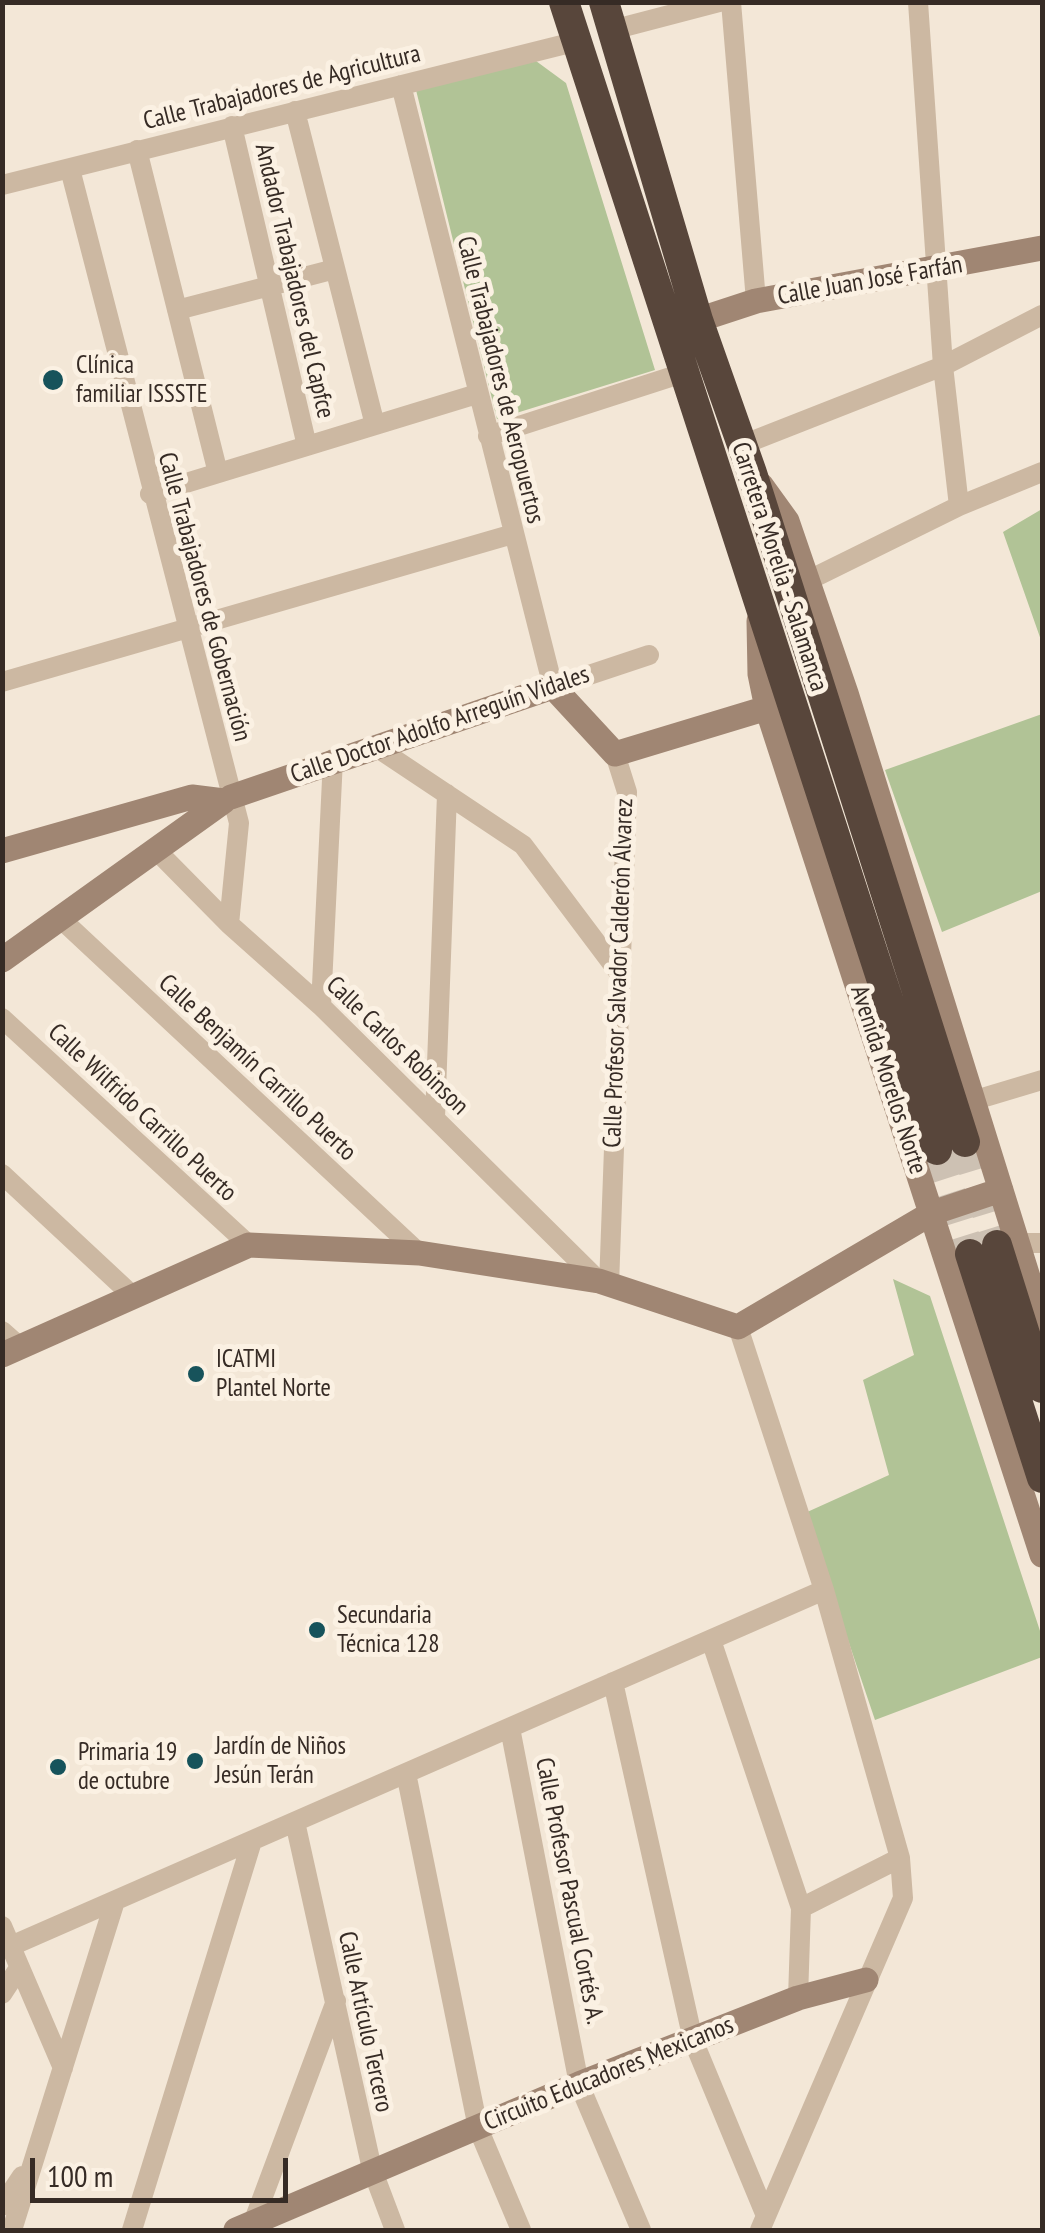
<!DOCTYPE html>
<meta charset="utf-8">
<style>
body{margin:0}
#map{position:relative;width:1045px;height:2233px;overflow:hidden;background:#f3e7d7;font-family:"PT Sans Narrow",sans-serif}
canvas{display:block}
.frame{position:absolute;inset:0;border:5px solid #362b25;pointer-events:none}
.scale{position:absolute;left:30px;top:2158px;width:258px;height:45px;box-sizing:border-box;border:5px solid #362b25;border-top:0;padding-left:12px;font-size:30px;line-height:35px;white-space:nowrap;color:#362b25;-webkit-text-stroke:8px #fbf1e3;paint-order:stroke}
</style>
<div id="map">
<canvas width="1045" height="2233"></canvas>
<div class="frame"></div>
<div class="scale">100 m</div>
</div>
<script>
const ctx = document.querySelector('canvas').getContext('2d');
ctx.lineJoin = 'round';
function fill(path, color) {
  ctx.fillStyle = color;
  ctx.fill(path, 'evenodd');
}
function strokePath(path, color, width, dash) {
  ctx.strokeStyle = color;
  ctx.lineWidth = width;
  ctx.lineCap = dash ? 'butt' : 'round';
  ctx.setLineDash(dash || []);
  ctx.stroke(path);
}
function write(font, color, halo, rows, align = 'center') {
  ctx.font = font + ' "PT Sans Narrow",sans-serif';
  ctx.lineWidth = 10;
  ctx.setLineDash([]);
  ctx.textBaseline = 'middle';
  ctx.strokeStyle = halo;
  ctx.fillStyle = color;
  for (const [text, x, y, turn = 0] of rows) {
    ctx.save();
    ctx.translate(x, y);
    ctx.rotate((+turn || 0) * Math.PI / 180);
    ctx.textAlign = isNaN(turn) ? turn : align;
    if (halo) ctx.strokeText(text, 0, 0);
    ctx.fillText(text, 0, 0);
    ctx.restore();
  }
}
fill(new Path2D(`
 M536,61L566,83L655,370L497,419L416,90Z
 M1042,509V643L1003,532Z
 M1042,714V891L942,932L885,770Z
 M893,1279L930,1296L1042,1637V1657L875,1720L805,1513L889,1475L863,1380L914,1355Z`), '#b1c396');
strokePath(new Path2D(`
 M965,1142L997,1245
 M937,1150L970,1254`), '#cdc1b3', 30, [30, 15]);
strokePath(new Path2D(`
 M731,2L756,301
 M918,2L943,366L959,506
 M612,30L719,2
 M401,85L553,687L649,655
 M295,111L375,425
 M232,126L307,446
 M137,150L218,473
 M70,169L239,823L229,924
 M2,185L574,42
 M177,310L335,269
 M488,436L683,373
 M742,445L943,366L1042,315
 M150,494L477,394
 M807,581L959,506L1042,472
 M2,682L513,534
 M376,747L523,845L620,974
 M156,850L229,924L321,1006L599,1281
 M61,919L419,1253
 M321,1006L333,759
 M2,1018L249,1245
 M972,1101L1042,1080
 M435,1118L447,794
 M2,1174L134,1297
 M1018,1243H1042
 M609,1285L627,792L615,754
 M738,1327L824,1590L900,1858L903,1898L760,2230
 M2,1331L20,1347
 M711,1640L801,1908L798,1998
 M613,1682L693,2040L766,2216
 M510,1728L579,2084L641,2230
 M406,1773L478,2128L521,2230
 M295,1822L372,2169L395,2230
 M801,1908L900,1858
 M2,1926L63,2068
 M11,1946L824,1590
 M2,1994L19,1968
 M2,2206L22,2176
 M253,2223L336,2001
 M12,2230L115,1901
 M132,2230L252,1841`), '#ccb8a2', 20);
strokePath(new Path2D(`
 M698,320L756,301L1042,248
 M761,485L787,521L846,693L1042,1322
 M759,621L760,674L767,708L1042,1555
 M231,797L553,687L615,754L767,708
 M2,851L192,797L224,801
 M2,960L224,801
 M2,1355L249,1245L419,1253L599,1281L738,1327L932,1213L1001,1190
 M236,2230L579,2084L798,1998L866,1980`), '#a08673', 25);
strokePath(new Path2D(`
 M564,2L937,1150
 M604,2L698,320L752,473L965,1142
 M997,1245L1042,1388
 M970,1254L1042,1478`), '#58463b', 30);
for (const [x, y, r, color] of [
 [53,380,12,"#17535b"],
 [196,1374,10,"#17535b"],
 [317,1630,10,"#17535b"],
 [195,1761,10,"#17535b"],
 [58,1767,10,"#17535b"]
]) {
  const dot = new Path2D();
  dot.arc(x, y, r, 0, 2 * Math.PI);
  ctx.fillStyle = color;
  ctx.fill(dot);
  strokePath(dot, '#fbf1e3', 4);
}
write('25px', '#362b25', '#fbf1e3', [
 ["Calle Trabajadores de Agricultura",282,88,-14],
 ["Andador Trabajadores del Capfce",294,281,77],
 ["Calle Juan José Farfán",870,281,-10],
 ["Calle Trabajadores de Aeropuertos",500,380,76],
 ["Carretera Morelia - Salamanca",779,567,72],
 ["Calle Trabajadores de Gobernación",204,597,75],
 ["Calle Doctor Adolfo Arreguín Vidales",440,725,-19],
 ["Calle Profesor Salvador Calderón Álvarez",619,973,-88],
 ["Calle Carlos Robinson",397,1046,44],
 ["Calle Benjamín Carrillo Puerto",257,1068,43],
 ["Avenida Morelos Norte",888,1080,72],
 ["Calle Wilfrido Carrillo Puerto",142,1113,43],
 ["Calle Profesor Pascual Cortés A.",569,1891,79],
 ["Calle Artículo Tercero",365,2022,78],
 ["Circuito Educadores Mexicanos",609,2074,-22]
]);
write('25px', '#362b25', '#fbf1e3', [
 ["Clínica",76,366],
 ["familiar ISSSTE",76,395],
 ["ICATMI",216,1360],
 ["Plantel Norte",216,1389],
 ["Secundaria",337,1616],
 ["Técnica 128",337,1645],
 ["Jardín de Niños",215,1747],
 ["Jesún Terán",215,1776],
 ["Primaria 19",78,1753],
 ["de octubre",78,1782]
], 'left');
</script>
